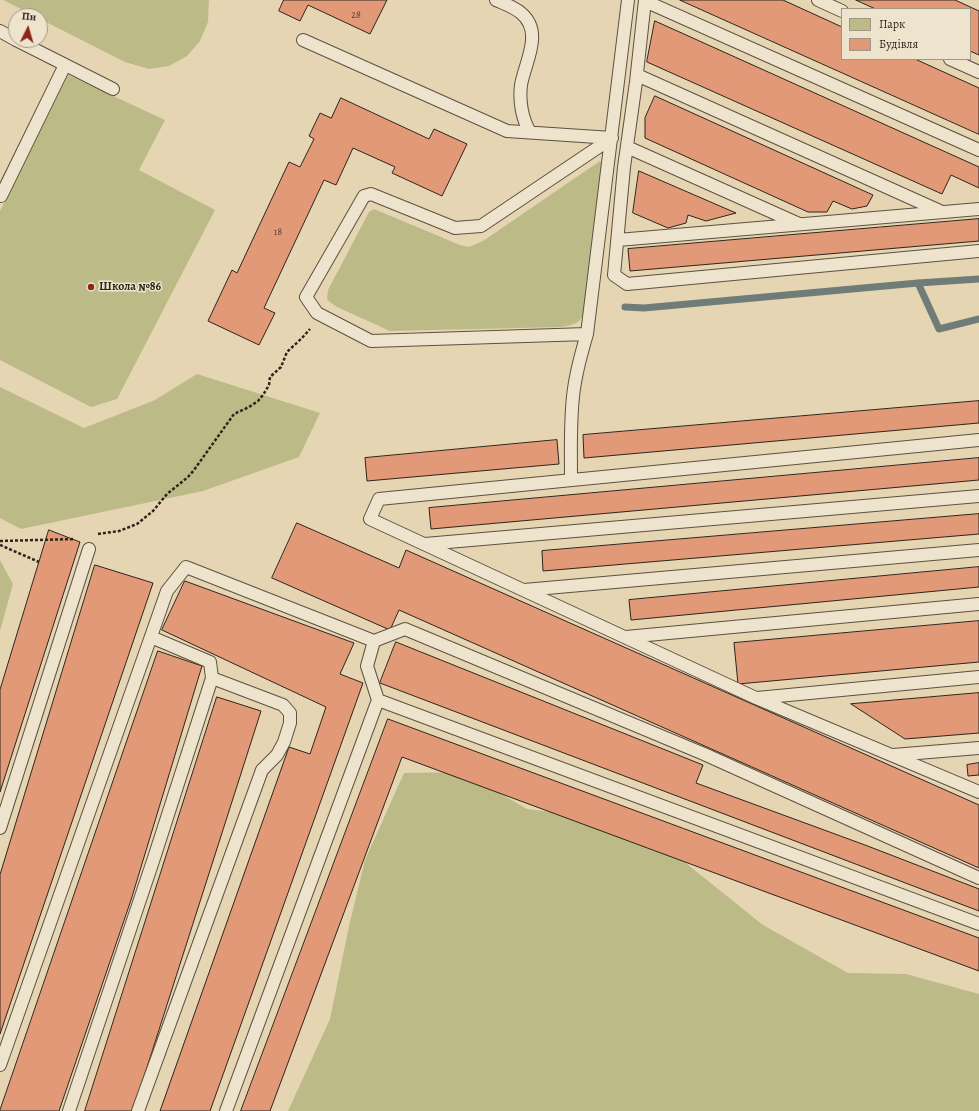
<!DOCTYPE html>
<meta charset="utf-8">
<style>
body{margin:0}
#map{position:relative;width:979px;height:1111px;overflow:hidden;background:#e5d5b2;font-family:Alegreya,serif}
canvas{display:block}
.legend{position:absolute;left:841px;top:8px;width:130px;height:52px;box-sizing:border-box;background:#eee4cd;border:1px solid #a29786;margin:0;padding:5px 7px;list-style:none;font-size:12px;color:#2f241c}
.legend li{display:flex;align-items:center;gap:8px;height:20px}
.legend b{width:20px;border:1px solid #a29786}
.north{position:absolute;left:8px;top:8px;width:40px;height:40px;box-sizing:border-box;background:#eee4cd;border:1px solid #a29786;border-radius:50%;rotate:5deg;font-size:11px;font-weight:700;line-height:16px;text-align:center;color:#2f241c}
.north::after{content:'';display:block;margin:auto;width:14px;height:18px;background:#8f2418;clip-path:polygon(50% 0,100% 100%,50% 72%,0 100%)}
</style>
<div id="map">
<canvas width="979" height="1111"></canvas>
<ul class="legend">
<li><b style="height:11px;background:#bcbb87"></b>Парк</li>
<li><b style="height:11px;background:#e19978"></b>Будівля</li>
</ul>
<div class="north">Пн</div>
</div>
<script>
const ctx = document.querySelector('canvas').getContext('2d');
ctx.lineJoin = 'round';
function fill(path, color) {
  ctx.fillStyle = color;
  ctx.fill(path, 'evenodd');
}
function strokePath(path, color, width, dash) {
  ctx.strokeStyle = color;
  ctx.lineWidth = width;
  ctx.lineCap = dash ? 'butt' : 'round';
  ctx.setLineDash(dash || []);
  ctx.stroke(path);
}
function write(font, color, halo, rows, align = 'center') {
  ctx.font = font + ' Alegreya,serif';
  ctx.lineWidth = 3;
  ctx.setLineDash([]);
  ctx.textBaseline = 'middle';
  ctx.strokeStyle = halo;
  ctx.fillStyle = color;
  for (const [text, x, y, turn = 0] of rows) {
    ctx.save();
    ctx.translate(x, y);
    ctx.rotate((+turn || 0) * Math.PI / 180);
    ctx.textAlign = isNaN(turn) ? turn : align;
    if (halo) ctx.strokeText(text, 0, 0);
    ctx.fillText(text, 0, 0);
    ctx.restore();
  }
}
fill(new Path2D(`
 M3,0H209L208,22L200,41L187,56L169,66L149,69L125,62L40,19V16H35Z
 M68,75L165,120L139,170L215,210L117,399L91,407L0,360V211Z
 M600,161L602,163L585,312C579,324 575,324 562,327L390,331L337,307L327,300L328,290L369,212L374,209L460,245L469,247L483,241Z
 M197,374L320,413L299,457L203,491L21,529L0,518V387L84,428L155,400Z
 M0,560L13,584L0,631Z
 M463,772L527,809L600,818L677,856L763,925L848,973L906,974L979,994V1111H288L330,1019L349,926L365,860L404,773Z`), '#bcbb87');
strokePath(new Path2D(`
 M918,283L939,329L979,319
 M625,307L644,308L918,283L979,279`), '#6f7c78', 7);
const building = new Path2D(`
 M284,0H387L370,34L308,5L300,21L279,11Z
 M680,0H783L842,27V59H915L979,88V134Z
 M856,0H955L979,11V55L970,51V9H876Z
 M655,21L979,167V188L951,175L942,194L647,62Z
 M655,96L873,195L867,206L852,209L833,201L827,212H808L645,138V118Z
 M341,98L429,139L434,129L467,144L442,196L392,173L395,167L353,148L336,185L324,180L264,308L275,313L259,345L208,321L232,270L237,273L289,162L300,167L314,139L309,136L320,113L331,118Z
 M639,171L736,213L706,221L688,215L686,223L668,228L633,213Z
 M979,219V241L630,271L628,249Z
 M979,401V423L584,458L583,435Z
 M557,440L559,464L367,481L365,458Z
 M979,458V480L431,529L429,508Z
 M979,514V534L543,571L542,551Z
 M297,523L399,568L406,550L979,805V868L399,610L390,630L272,578Z
 M49,530L80,542L0,792V690Z
 M95,565L153,583L0,1034V875Z
 M979,567V587L631,620L629,600Z
 M185,581L354,643L340,674L363,683L210,1111H160L289,747L310,754L326,707L162,630Z
 M979,621V662L738,684L734,643Z
 M396,642L703,765L696,783L865,845L979,889V911L380,683Z
 M158,651L202,666L131,900L59,1111H0Z
 M979,693V733L905,739L851,704Z
 M217,697L261,711L133,1111H85Z
 M388,719L979,938V971L402,757L270,1111H241Z
 M979,763V775L968,776L967,765Z`);
fill(building, '#e19978');
strokePath(building, '#2f241c', 1);
const service = new Path2D(`
 M496,0C505,4 514,7 521,13C544,32 525,62 521,85C519,101 522,119 530,132
 M645,0L636,82L624,167L614,275L627,284L979,251
 M818,0L842,11
 M645,1L979,150
 M0,31L16,40
 M16,40L113,89
 M303,40L507,131L612,138
 M950,59L979,72
 M637,75L942,212
 M627,147L799,224
 M1,196L65,65
 M618,240L979,209
 M587,334L371,341L317,313L306,297L364,196L371,194L455,228L481,226L612,138
 M979,440L379,499L370,519L756,698L979,792
 M571,480C571,452 570,424 573,397C575,375 581,354 587,334L628,0
 M425,544L979,496
 M524,590L979,550
 M151,637L210,662L212,678
 M626,637L979,604
 M757,698L979,677
 M378,700L979,924
 M893,755L979,748
 M0,828L89,549
 M0,1065L167,591L186,567L374,641
 M69,1111L154,858L212,678L283,705L290,713V723L284,742L277,755L262,770L138,1111
 M226,1111L378,700L367,666L374,641L405,629L704,754L979,878`);
strokePath(service, '#5c5042', 14);
strokePath(new Path2D(`
 M98,534L119,531L137,524L153,511L167,494L188,477L194,470L234,414L249,407L258,401L263,395L269,385L270,377L281,367L287,352L302,338L310,329
 M0,541L75,539
 M0,545L39,562`), '#2f241c', 2.5, [3, 2]);
strokePath(service, '#eee4cd', 12);
for (const [x, y, r, color] of [
 [91,287,4,"#8f2418"]
]) {
  const dot = new Path2D();
  dot.arc(x, y, r, 0, 2 * Math.PI);
  ctx.fillStyle = color;
  ctx.fill(dot);
  strokePath(dot, '#eee4cd', 1.5);
}
write('10px', '#5c4133', null, [
 ["28",356,16],
 ["18",278,233]
]);
write('bold 12px', '#2f241c', '#eee4cd', [
 ["Школа №86",99,287]
], 'left');
</script>
